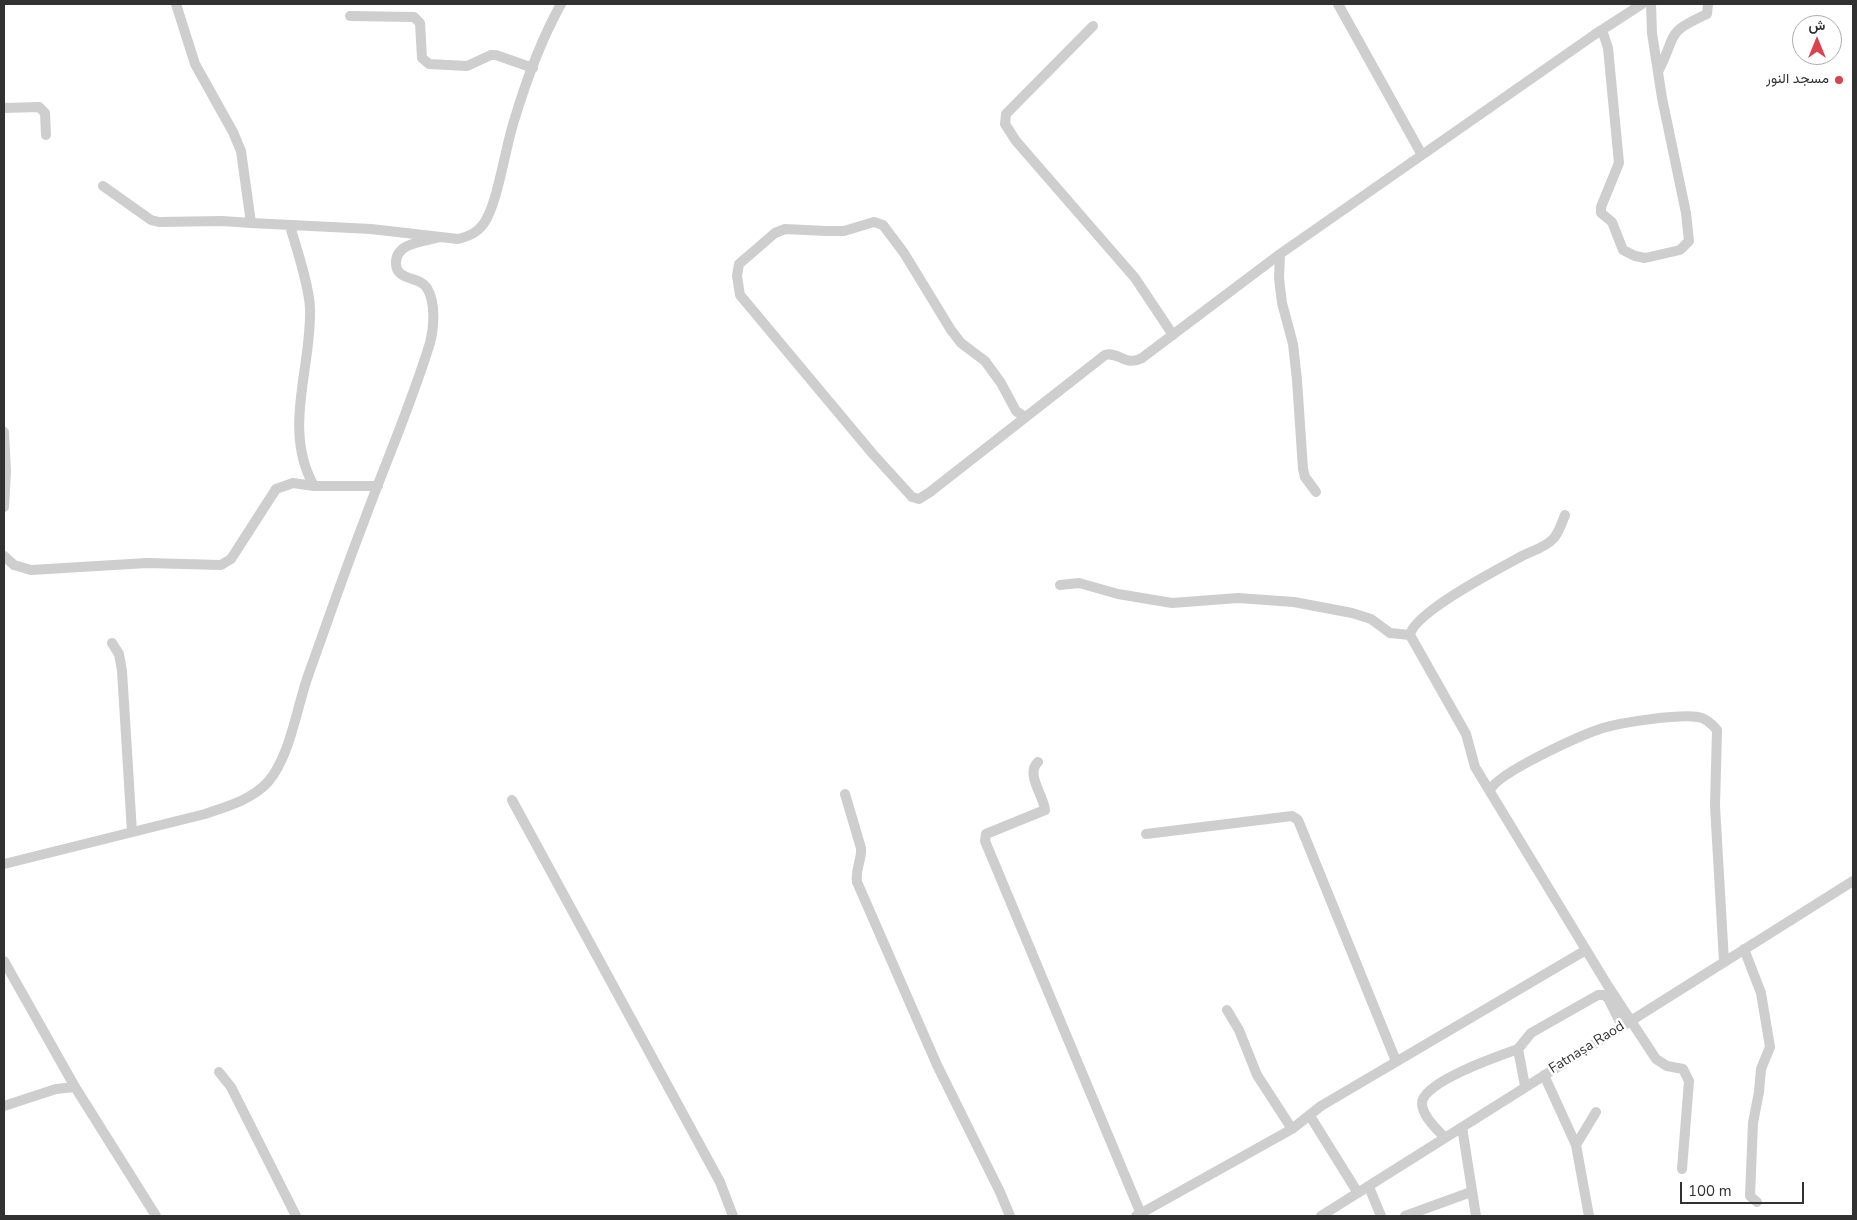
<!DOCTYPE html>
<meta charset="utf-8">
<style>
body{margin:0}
#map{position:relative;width:1857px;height:1220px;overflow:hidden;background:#fff;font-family:"Nunito Sans",Vazirmatn,sans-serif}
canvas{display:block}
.frame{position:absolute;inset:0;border:5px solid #313131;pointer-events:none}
.north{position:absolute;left:1792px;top:15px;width:50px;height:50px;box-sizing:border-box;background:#fff;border:1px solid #adadad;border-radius:50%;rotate:0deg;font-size:14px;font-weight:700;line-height:20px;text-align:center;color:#313131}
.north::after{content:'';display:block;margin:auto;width:18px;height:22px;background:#da424d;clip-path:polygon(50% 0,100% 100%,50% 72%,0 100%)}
.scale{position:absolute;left:1680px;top:1182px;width:124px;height:22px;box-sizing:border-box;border:2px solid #313131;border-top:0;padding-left:6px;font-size:15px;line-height:18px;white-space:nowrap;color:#313131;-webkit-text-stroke:4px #fff;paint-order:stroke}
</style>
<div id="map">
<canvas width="1857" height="1220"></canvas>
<div class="frame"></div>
<div class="north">ش</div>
<div class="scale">100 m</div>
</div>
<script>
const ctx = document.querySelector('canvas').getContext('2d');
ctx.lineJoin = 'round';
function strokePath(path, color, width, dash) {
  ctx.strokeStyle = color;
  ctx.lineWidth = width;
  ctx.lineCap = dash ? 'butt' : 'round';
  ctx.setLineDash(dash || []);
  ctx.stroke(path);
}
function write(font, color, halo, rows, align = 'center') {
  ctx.font = font + ' "Nunito Sans",Vazirmatn,sans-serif';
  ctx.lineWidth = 5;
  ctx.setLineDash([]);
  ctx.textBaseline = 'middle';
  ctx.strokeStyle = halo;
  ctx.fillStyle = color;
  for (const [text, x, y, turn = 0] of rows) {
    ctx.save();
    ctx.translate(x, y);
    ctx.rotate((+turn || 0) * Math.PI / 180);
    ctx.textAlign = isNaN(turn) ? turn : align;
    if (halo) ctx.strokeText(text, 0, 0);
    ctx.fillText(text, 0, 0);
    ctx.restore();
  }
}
strokePath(new Path2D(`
 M176,4L195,64L233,132L241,151L251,223L371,229L458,239C470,236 479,232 486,220C499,196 505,149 514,121C526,81 541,40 561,4
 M1338,4L1422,155
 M350,16L414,17L420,23L422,58L429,64L467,66L491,55H496L533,68
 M1093,26L1006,114L1005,124L1016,141L1135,278L1173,335
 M1602,30L1608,48L1619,163L1601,207V213L1612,222L1623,250L1635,256L1645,258L1680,250L1689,241L1686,213L1662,98L1652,33L1651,4
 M1658,72C1678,34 1663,34 1707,14L1708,4
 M4,108L39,107L45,113L46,135
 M103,186L151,220L159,222L222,221L251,223
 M290,226C297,250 309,285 310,308C312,368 282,429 314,486H378
 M1280,254L1279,278L1282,303L1293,344L1297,380L1303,469L1305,477L1316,492
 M1025,417L1016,411L1001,383L985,361L961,343L951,330L904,253L883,225L874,222L844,231H826L785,229L775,233L739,264L737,276L740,295L872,453L912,497L919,499L930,492L1105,355C1119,351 1125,367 1142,358L1280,254L1594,35L1642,4
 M4,432L6,471L4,507
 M1565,515C1562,522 1559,533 1553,539C1546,547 1532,551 1522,556C1500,568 1414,612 1410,635L1466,734L1475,767L1608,986L1656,1059L1667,1066L1683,1069L1689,1081L1682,1169
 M4,556L14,565L31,570L147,563L221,565L231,559L276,489L293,483L314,486
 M1060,585L1079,583L1118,594L1172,603L1238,598L1294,602L1352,613L1371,619L1390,633L1410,635
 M112,643L119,654L122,671L132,832
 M1038,762C1025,774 1044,796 1045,810L986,834L985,841L1141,1214
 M1490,790C1499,772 1581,735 1603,728C1623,722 1679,714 1698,717C1706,718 1712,724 1717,730L1715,806L1724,961
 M845,794L861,848C862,860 855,869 857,882L937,1065L1000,1192L1010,1216
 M512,800L720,1182L733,1216
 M1146,834L1292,816L1298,820L1396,1061
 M4,864L205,814C228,806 251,800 268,782C291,755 297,705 309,673C327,623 344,573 363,524C385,464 411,405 430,343C434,328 436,303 427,288C421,279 409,280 401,274C397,271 396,268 396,264C395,242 424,242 440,237
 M1744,949L1761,993L1770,1047L1761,1069L1759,1092L1753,1123L1750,1196L1757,1202
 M4,961L75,1087L156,1216
 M1227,1010L1239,1030L1257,1075L1292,1129
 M219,1072L231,1087L296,1216
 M1544,1075L1576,1145L1589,1216
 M1525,1086L1518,1049L1531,1033L1598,995H1604L1608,998L1622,1026
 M4,1106L56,1089L75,1087
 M1310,1116L1358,1193
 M1462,1127L1476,1216
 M1445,1138C1437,1129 1422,1116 1422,1103C1422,1082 1501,1055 1518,1049
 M1576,1145L1596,1112
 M1369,1187L1381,1216
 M1136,1216L1292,1129L1321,1106L1586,950
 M1321,1216L1853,881
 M1405,1216L1471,1192`), '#cecece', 10);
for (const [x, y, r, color] of [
 [1839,80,5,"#da424d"]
]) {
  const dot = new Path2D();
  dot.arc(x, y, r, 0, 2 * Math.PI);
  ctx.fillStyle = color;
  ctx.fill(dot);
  strokePath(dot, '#fff', 2);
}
write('14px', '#313131', '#fff', [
 ["مسجد النور",1829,80]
], 'right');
write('14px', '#313131', '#fff', [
 ["Fatnaṣa Raod",1587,1048,-32]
]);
</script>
